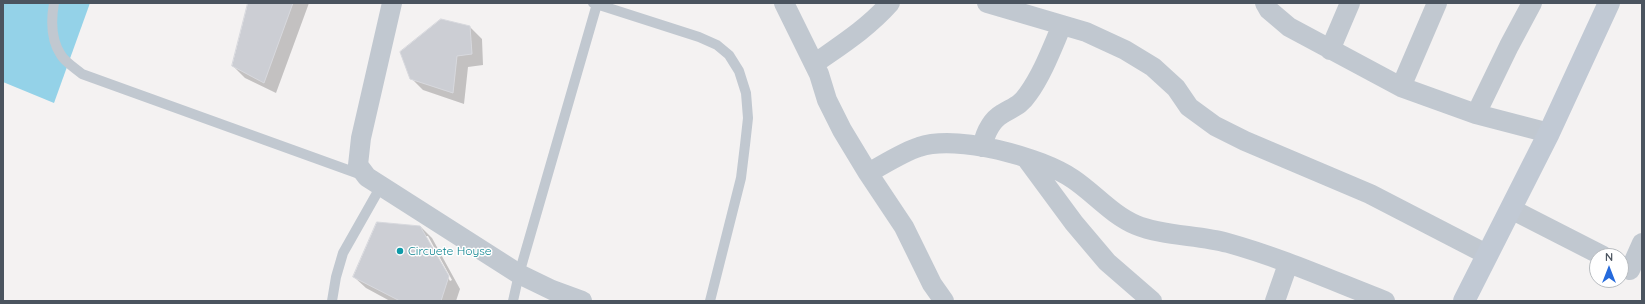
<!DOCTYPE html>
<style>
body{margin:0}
#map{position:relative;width:1645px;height:304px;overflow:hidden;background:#f4f2f2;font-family:Quicksand,sans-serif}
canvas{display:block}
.frame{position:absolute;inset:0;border:4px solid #4b545f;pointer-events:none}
.north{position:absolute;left:1589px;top:248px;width:40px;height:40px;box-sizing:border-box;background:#fff;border:1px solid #b7bbbf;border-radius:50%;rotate:0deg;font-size:11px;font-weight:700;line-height:16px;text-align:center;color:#4b545f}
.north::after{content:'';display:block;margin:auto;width:14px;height:18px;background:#256adc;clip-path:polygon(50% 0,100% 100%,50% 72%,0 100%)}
</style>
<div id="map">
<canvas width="1645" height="304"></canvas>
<div class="frame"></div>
<div class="north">N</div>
</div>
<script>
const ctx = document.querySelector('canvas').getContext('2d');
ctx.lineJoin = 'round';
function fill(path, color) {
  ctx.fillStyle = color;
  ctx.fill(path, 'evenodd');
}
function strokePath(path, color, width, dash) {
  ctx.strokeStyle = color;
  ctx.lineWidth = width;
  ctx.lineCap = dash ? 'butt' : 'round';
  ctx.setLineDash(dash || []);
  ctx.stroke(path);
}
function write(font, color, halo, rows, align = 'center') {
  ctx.font = font + ' Quicksand,sans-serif';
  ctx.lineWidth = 3;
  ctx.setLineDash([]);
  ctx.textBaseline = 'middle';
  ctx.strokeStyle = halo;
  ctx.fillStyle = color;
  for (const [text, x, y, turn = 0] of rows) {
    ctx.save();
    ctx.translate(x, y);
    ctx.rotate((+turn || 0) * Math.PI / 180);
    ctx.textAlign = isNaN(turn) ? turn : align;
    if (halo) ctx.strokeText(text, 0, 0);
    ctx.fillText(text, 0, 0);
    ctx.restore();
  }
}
fill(new Path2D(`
 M3,3H90L54,103L3,82Z`), '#94d2e8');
fill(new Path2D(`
 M249,3H309L276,93L245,78L233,66Z
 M470,27L482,39L483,65L468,67L464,104L423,90L411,78Z
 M420,226L432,238L460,289L456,301H390L366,288L354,277ZM425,236H428L452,280L450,281Z`), '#0003');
const building = new Path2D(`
 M248,3H293L264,83L232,66Z
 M441,19L470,26L472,54L457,56L453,93L410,79L400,52Z
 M377,222L420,226L449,276L441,301H400L353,277Z`);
fill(building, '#ccced4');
strokePath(building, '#d7d8dd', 1);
strokePath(new Path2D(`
 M54,3C51,20 51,40 61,55C65,62 75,68 82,74L362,175
 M593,3L699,37L717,45L729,55L739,71L746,93L748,118L745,145L741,178L710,301
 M332,301L336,277L343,253L381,186
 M513,301L519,274L597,4`), '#c1c8d0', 10);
strokePath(new Path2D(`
 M392,3L361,138L358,165L367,177L519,274L552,290L582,301
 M784,3L819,74L827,100L842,130L868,173L904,227L932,284L944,301
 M987,3L1086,32L1125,50L1153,67L1176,88L1189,107L1215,126L1245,141L1370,194L1488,255
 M1265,3L1269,10L1289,27L1401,87L1476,114L1549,133
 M1330,50L1350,3
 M814,64C841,45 868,28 890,3
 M1401,87L1437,3
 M1476,114L1509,46L1532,3
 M982,147C985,134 990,121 1002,114C1013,107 1020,106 1028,94C1043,73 1052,48 1062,25
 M1026,158L1074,223L1107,262L1152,301
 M868,173C883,165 903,152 919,147C957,134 1041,157 1073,179C1094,193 1112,215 1136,225C1162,236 1200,235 1228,243C1282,258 1333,281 1385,301
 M1511,209L1603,256
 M1630,270L1642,243
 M1275,301L1288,264`), '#c1c8d0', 20);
strokePath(new Path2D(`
 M1464,301L1549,133L1609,3`), '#c1c9d4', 22);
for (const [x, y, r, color] of [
 [400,251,4,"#0f9aa8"]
]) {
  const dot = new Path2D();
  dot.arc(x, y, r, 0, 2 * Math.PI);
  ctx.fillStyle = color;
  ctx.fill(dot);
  strokePath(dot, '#fff', 1.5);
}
write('12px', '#0d838f', '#fff', [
 ["Circuete Hoyse",408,251]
], 'left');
</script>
